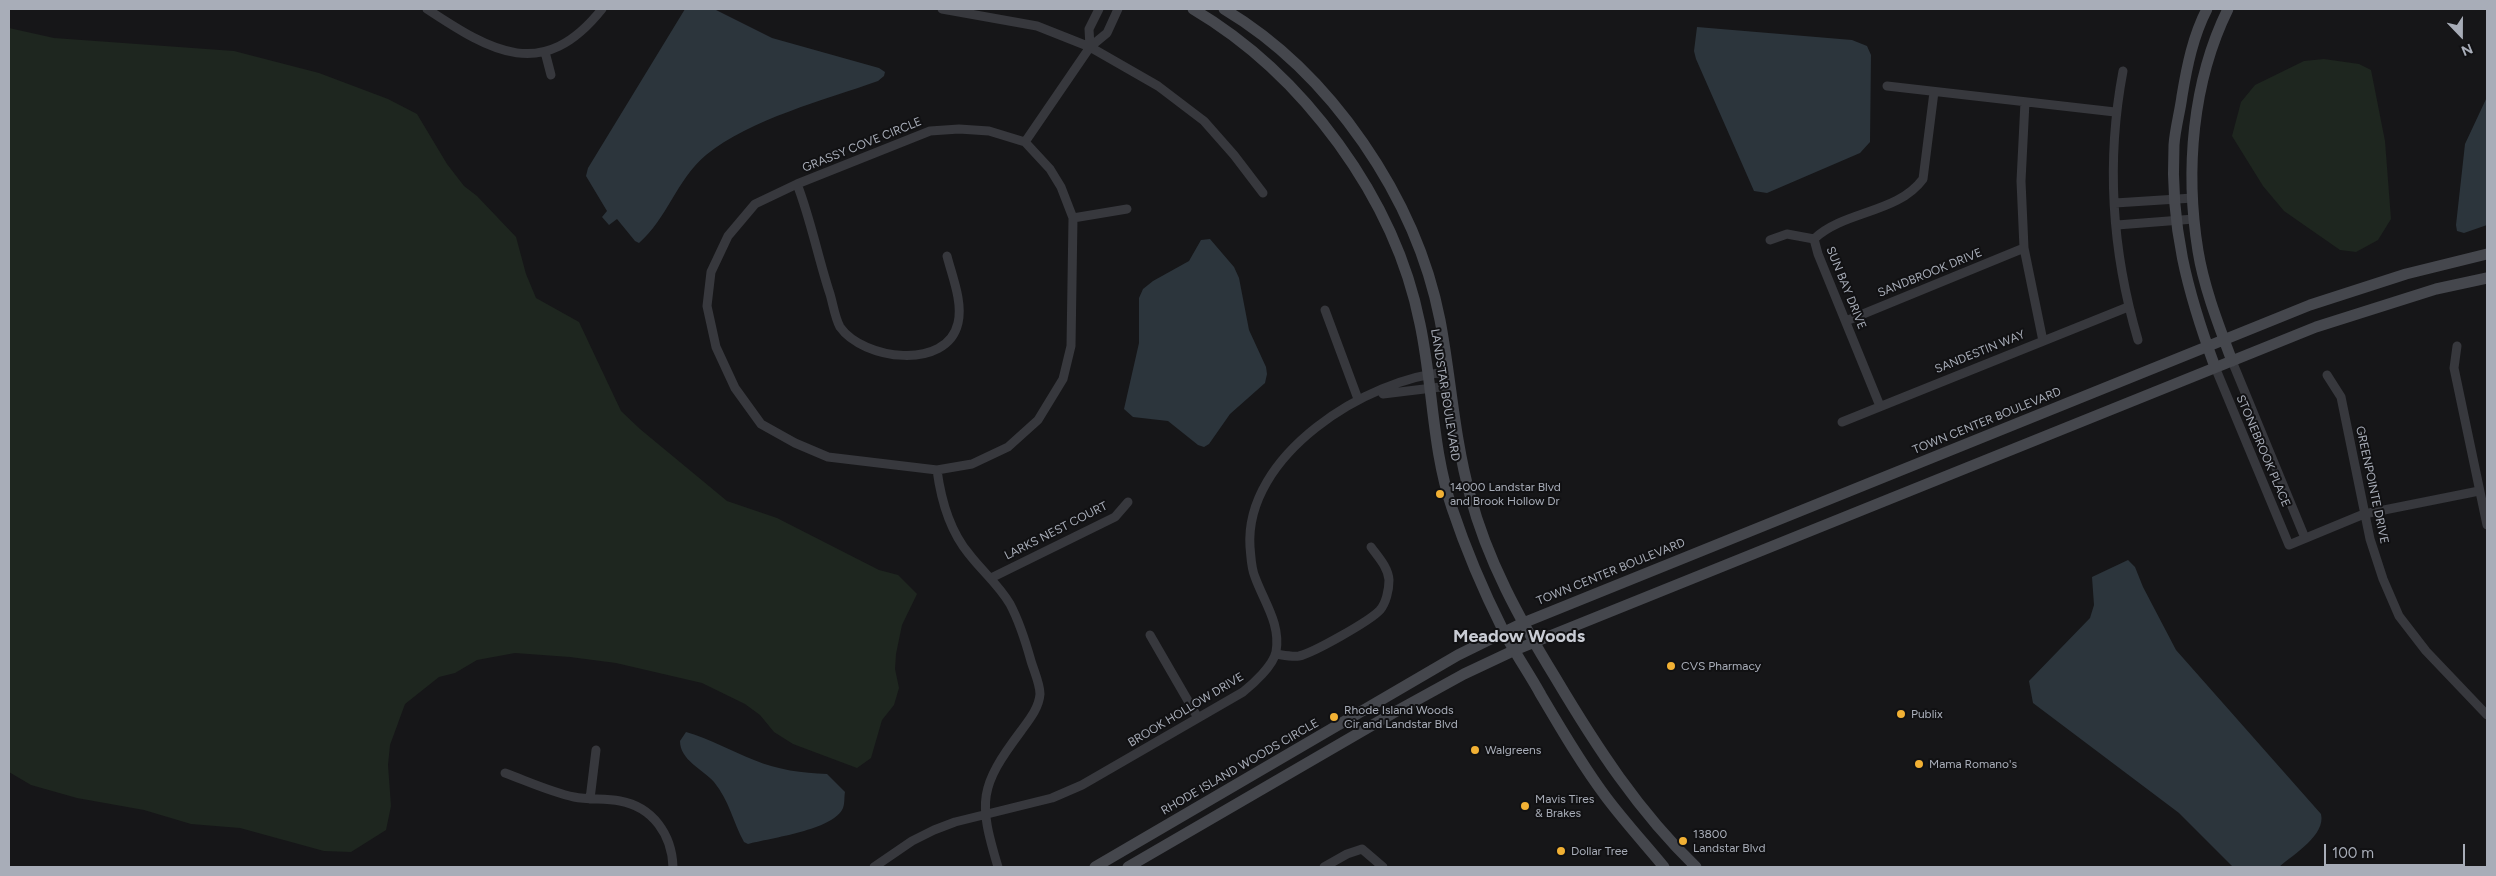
<!DOCTYPE html>
<style>
body{margin:0}
#map{position:relative;width:2496px;height:876px;overflow:hidden;background:#161618;font-family:Figtree,sans-serif}
canvas{display:block}
.frame{position:absolute;inset:0;border:10px solid #a8adb8;pointer-events:none}
.north{position:absolute;left:2436px;top:10px;width:50px;height:50px;-webkit-text-stroke:4px #111113;paint-order:stroke;rotate:158deg;font-size:14px;font-weight:700;line-height:20px;text-align:center;color:#a8adb8}
.north::after{content:'';display:block;margin:auto;width:18px;height:22px;background:#a8adb8;clip-path:polygon(50% 0,100% 100%,50% 72%,0 100%)}
.scale{position:absolute;left:2324px;top:844px;width:141px;height:22px;box-sizing:border-box;border:2px solid #a8adb8;border-top:0;padding-left:6px;font-size:15px;line-height:18px;white-space:nowrap;color:#a8adb8;-webkit-text-stroke:4px #111113;paint-order:stroke}
</style>
<div id="map">
<canvas width="2496" height="876"></canvas>
<div class="frame"></div>
<div class="north">N</div>
<div class="scale">100 m</div>
</div>
<script>
const ctx = document.querySelector('canvas').getContext('2d');
ctx.lineJoin = 'round';
function fill(path, color) {
  ctx.fillStyle = color;
  ctx.fill(path, 'evenodd');
}
function strokePath(path, color, width, dash) {
  ctx.strokeStyle = color;
  ctx.lineWidth = width;
  ctx.lineCap = dash ? 'butt' : 'round';
  ctx.setLineDash(dash || []);
  ctx.stroke(path);
}
function write(font, color, halo, rows, align = 'center') {
  ctx.font = font + ' Figtree,sans-serif';
  ctx.lineWidth = 4;
  ctx.setLineDash([]);
  ctx.textBaseline = 'middle';
  ctx.strokeStyle = halo;
  ctx.fillStyle = color;
  for (const [text, x, y, turn = 0] of rows) {
    ctx.save();
    ctx.translate(x, y);
    ctx.rotate((+turn || 0) * Math.PI / 180);
    ctx.textAlign = isNaN(turn) ? turn : align;
    if (halo) ctx.strokeText(text, 0, 0);
    ctx.fillText(text, 0, 0);
    ctx.restore();
  }
}
fill(new Path2D(`
 M9,28L54,38L234,51L319,73L388,99L417,114L447,164L464,186L477,196L516,237L526,274L536,298L579,322L621,411L640,429L727,501L777,518L879,570L898,575L917,594L902,625L896,654L895,669L899,688L894,705L882,720L871,758L857,768L793,744L774,732L760,715L745,704L702,683L616,663L570,657L515,653L477,660L455,673L439,677L405,704L390,745L388,765L391,806L386,830L351,852L324,851L240,828L191,824L144,810L77,798L31,785L9,772Z
 M2324,59L2359,64L2371,70L2385,141L2391,219L2378,240L2356,252L2340,250L2284,211L2263,186L2232,136L2241,102L2255,85L2304,61Z`), '#1e261f');
fill(new Path2D(`
 M685,9H714L772,38L879,68L885,72L884,76L878,81C825,100 750,119 706,155C677,179 667,219 639,243L635,241L617,219L609,225L602,217L607,211L586,176L588,168Z
 M1697,27L1852,40L1867,46L1871,55L1870,142L1860,153L1767,193L1754,191L1696,59L1694,51Z
 M2487,97V225L2464,233L2457,231L2456,225L2465,144Z
 M1210,239L1234,267L1239,278L1249,330L1266,367L1267,374L1265,383L1230,414L1209,444L1204,447L1198,445L1168,421L1133,417L1124,409L1139,343V298L1143,289L1153,281L1189,261L1201,240Z
 M2128,560L2135,567L2143,587L2176,650L2321,814C2326,835 2294,854 2279,867H2233L2179,813L2033,703L2029,681L2090,618L2094,605L2092,577Z
 M686,732C710,739 731,751 754,760C778,770 802,773 827,774L845,792C844,797 845,803 843,808C834,830 770,838 748,844L744,842C733,822 729,800 714,782C702,769 680,760 680,741Z`), '#2c353c');
strokePath(new Path2D(`
 M427,9C492,52 543,83 602,9
 M942,9L1037,26L1090,47L1158,86L1204,121L1234,155L1263,193
 M1090,47L1089,29L1099,9
 M545,52L551,75
 M2123,71C2106,161 2112,252 2138,340
 M1887,86L2115,112
 M2025,102L2021,181L2024,248L2043,341
 M959,129L989,131L1025,142L1050,169L1061,187L1073,218L1071,346L1063,379L1038,420L1008,447L972,464L937,470L828,457L795,443L761,424L735,388L716,347L707,306L711,272L728,236L755,204L797,184L930,131Z
 M1025,142L1090,47L1107,33L1118,9
 M797,184C811,220 818,258 830,294C833,304 835,318 840,327C863,360 947,371 958,323C963,302 952,276 947,256
 M2115,203L2193,198
 M1073,218L1127,209
 M2117,225L2194,219
 M1814,239C1845,210 1897,214 1923,179L1934,92
 M1814,239L1818,254L1880,406
 M1770,240L1787,234L1814,239
 M1325,310L1358,399
 M1846,321L2024,248
 M2457,346L2454,368L2487,525
 M2232,361L2305,538
 M2215,367L2289,545L2364,514L2479,491
 M2327,375L2341,397L2370,539L2383,579L2399,616L2426,651L2487,715
 M1383,394L1449,386
 M1842,422L2128,307
 M937,470C941,500 949,530 969,554C982,571 999,585 1010,604C1019,621 1026,643 1031,661C1034,671 1040,684 1040,694C1039,708 1029,720 1021,731C979,787 978,801 998,867
 M991,578L1115,517L1128,502
 M1150,635L1198,718
 M1276,654C1283,655 1292,657 1299,656C1313,653 1370,621 1380,610C1386,603 1389,590 1389,580C1388,567 1378,557 1371,547
 M505,773C527,781 551,792 574,797C589,800 605,798 620,801C653,807 672,835 673,867
 M590,799L596,750
 M874,867L912,841L934,830L955,822L1052,798L1082,785L1243,692C1253,684 1273,666 1276,652C1281,624 1264,602 1255,577C1251,568 1251,556 1250,547C1244,455 1367,378 1448,372
 M1324,867L1347,854L1362,849L1383,867`), '#37383d', 9);
strokePath(new Path2D(`
 M1193,9C1303,74 1395,198 1420,324C1433,385 1432,450 1452,508C1466,550 1483,590 1503,630C1514,652 1529,673 1541,695C1561,729 1582,765 1606,797C1624,821 1645,844 1664,867
 M1224,9C1331,73 1416,198 1440,320C1451,378 1454,437 1470,495C1487,560 1520,620 1555,677C1596,746 1638,811 1696,867
 M2207,9C2193,36 2187,66 2182,96C2180,112 2175,129 2174,145C2170,227 2187,291 2215,367
 M2228,9C2192,82 2185,171 2198,251C2204,288 2219,326 2232,361
 M1095,867L1458,655L1523,623L2310,305L2406,274L2487,254
 M1128,867L1395,712L1464,674L1515,650L2316,327L2436,289L2487,278`), '#45474d', 11);
for (const [x, y, r, color] of [
 [1440,494,5,"#f2b134"],
 [1671,666,5,"#f2b134"],
 [1901,714,5,"#f2b134"],
 [1334,717,5,"#f2b134"],
 [1475,750,5,"#f2b134"],
 [1919,764,5,"#f2b134"],
 [1525,806,5,"#f2b134"],
 [1683,841,5,"#f2b134"],
 [1561,851,5,"#f2b134"]
]) {
  const dot = new Path2D();
  dot.arc(x, y, r, 0, 2 * Math.PI);
  ctx.fillStyle = color;
  ctx.fill(dot);
  strokePath(dot, '#111113', 2);
}
write('12px', '#a8adb8', '#111113', [
 ["GRASSY COVE CIRCLE",862,145,-22],
 ["SANDBROOK DRIVE",1930,273,-22],
 ["SUN BAY DRIVE",1846,288,68],
 ["SANDESTIN WAY",1980,352,-22],
 ["LANDSTAR BOULEVARD",1445,395,81],
 ["TOWN CENTER BOULEVARD",1987,421,-22],
 ["STONEBROOK PLACE",2263,451,67],
 ["GREENPOINTE DRIVE",2372,485,78],
 ["LARKS NEST COURT",1056,531,-27],
 ["TOWN CENTER BOULEVARD",1611,572,-22],
 ["BROOK HOLLOW DRIVE",1186,710,-31],
 ["RHODE ISLAND WOODS CIRCLE",1240,767,-30]
]);
write('12px', '#a8adb8', '#111113', [
 ["14000 Landstar Blvd",1450,487],
 ["and Brook Hollow Dr",1450,501],
 ["CVS Pharmacy",1681,666],
 ["Rhode Island Woods",1344,710],
 ["Cir and Landstar Blvd",1344,724],
 ["Publix",1911,714],
 ["Walgreens",1485,750],
 ["Mama Romano's",1929,764],
 ["Mavis Tires",1535,799],
 ["& Brakes",1535,813],
 ["13800",1693,834],
 ["Landstar Blvd",1693,848],
 ["Dollar Tree",1571,851]
], 'left');
write('bold 18px', '#c9ccd4', '#111113', [
 ["Meadow Woods",1519,637]
]);
</script>
